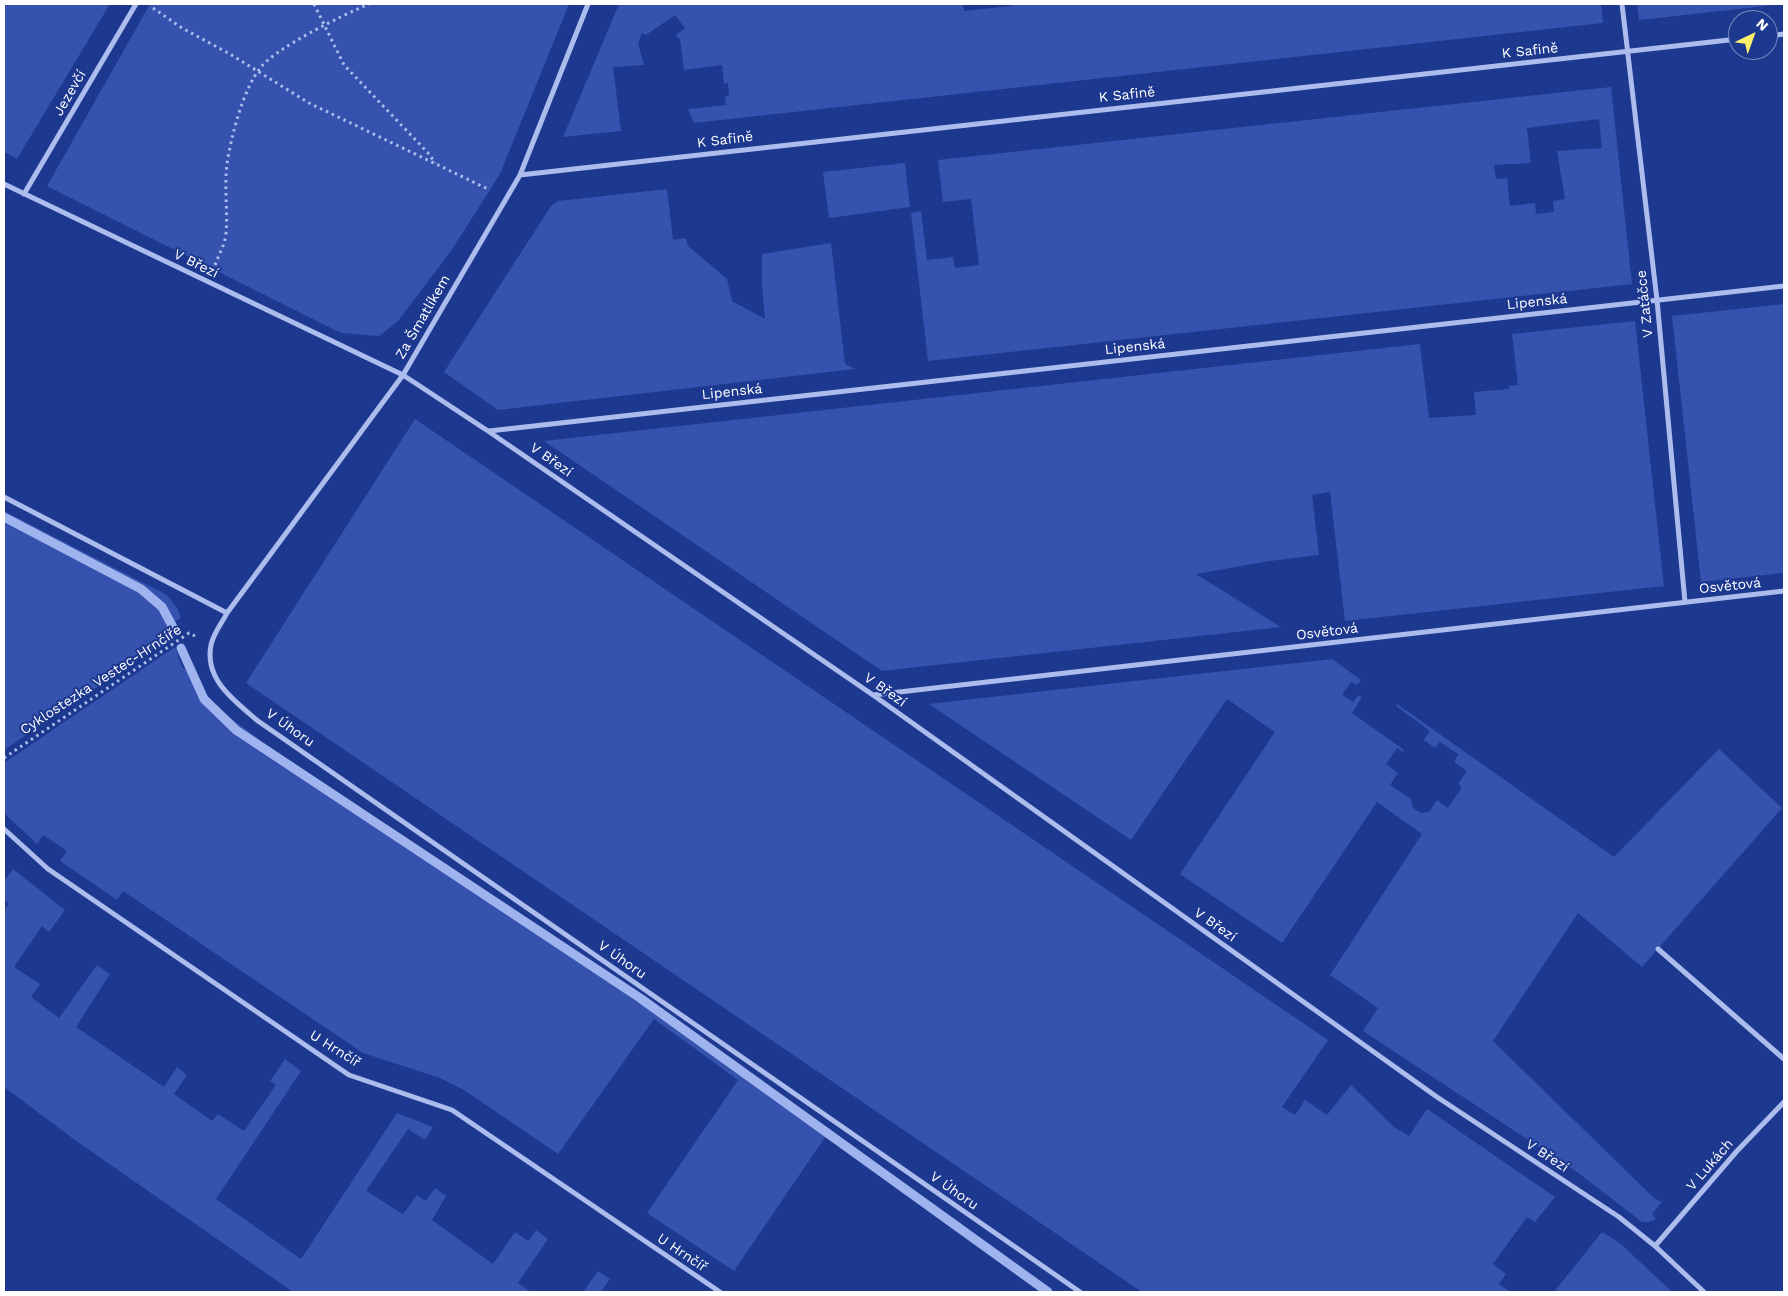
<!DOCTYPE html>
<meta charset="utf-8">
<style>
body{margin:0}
#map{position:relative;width:1788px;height:1296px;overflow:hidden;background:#1d388f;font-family:"Work Sans",sans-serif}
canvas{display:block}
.frame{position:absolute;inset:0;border:5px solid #fff;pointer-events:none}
.north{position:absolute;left:1728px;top:10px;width:50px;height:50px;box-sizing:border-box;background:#1d388f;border:1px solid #7788bc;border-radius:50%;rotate:42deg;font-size:14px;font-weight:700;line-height:20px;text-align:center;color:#fff}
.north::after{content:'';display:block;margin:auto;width:18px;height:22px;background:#fdf06b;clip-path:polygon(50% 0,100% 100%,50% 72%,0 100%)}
</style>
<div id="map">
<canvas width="1788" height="1296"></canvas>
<div class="frame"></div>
<div class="north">N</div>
</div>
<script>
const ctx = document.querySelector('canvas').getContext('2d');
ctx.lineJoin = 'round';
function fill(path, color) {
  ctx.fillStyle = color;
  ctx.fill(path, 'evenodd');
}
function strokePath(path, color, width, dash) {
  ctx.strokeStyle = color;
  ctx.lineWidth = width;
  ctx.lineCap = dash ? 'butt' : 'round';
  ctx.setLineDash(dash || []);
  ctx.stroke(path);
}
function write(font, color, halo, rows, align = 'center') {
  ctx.font = font + ' "Work Sans",sans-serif';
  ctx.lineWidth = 4;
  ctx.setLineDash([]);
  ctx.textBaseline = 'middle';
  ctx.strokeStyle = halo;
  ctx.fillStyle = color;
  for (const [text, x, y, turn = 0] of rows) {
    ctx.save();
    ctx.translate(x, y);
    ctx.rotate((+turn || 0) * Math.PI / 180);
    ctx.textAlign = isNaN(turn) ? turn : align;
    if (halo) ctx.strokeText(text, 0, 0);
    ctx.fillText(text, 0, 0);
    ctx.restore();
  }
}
fill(new Path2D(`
 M4,4H110L17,159L4,152Z
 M150,4H569L500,174L451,251L398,321L379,336L341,333L47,186Z
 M619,4H963L964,11L1010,6L1015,4H1601L1603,23L694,123L688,109L726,105L725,96H729L728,83L724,84L722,65L684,70L680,40L676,35L685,28L675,15L646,35L642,33L638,43L644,65L613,67L621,131L563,137Z
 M1637,4H1784L1639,20Z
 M1611,87L1632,284L928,361L911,213L921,211L927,260L953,257L955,268L979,265L971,199L943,202L938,160ZM1599,119L1602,148L1557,151L1565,199L1553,201L1554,212L1536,214L1535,203L1510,206L1507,178L1496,179L1494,165L1531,163L1527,128Z
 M905,163L910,207L829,218L823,172Z
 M667,189L673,240L686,238L688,246L727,279L732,301L765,319L762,286V254L831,243L845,364L855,369L498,410L444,372L551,206L558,201Z
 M1784,304V573L1701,582L1672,316Z
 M1635,321L1664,586L1345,621L1330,492L1312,495L1319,555L1270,561L1196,574L1281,627L882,671L544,441L1420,344L1429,418L1476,415L1474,392L1509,389V386L1518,385L1512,334Z
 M415,419L1328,1040L1282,1107L1295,1115L1305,1100L1327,1115L1351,1085L1394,1127L1409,1136L1427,1109L1555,1197L1535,1222L1527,1217L1493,1264L1506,1274L1499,1284L1511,1292H1142L246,683Z
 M4,511L167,595L177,608L181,618L168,625L174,635L4,750Z
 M175,647L182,667L191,672L215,706L314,781L573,953L830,1130L734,1271L647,1213L738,1080L654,1019L558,1154L464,1090L440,1078L363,1053L123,891L117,900L60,861L67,851L43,835L37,844L7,816L4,811V763Z
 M1332,659L1361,680L1357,685L1351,682L1342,695L1353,702L1358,695L1362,697L1352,713L1404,750L1403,752L1397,748L1386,764L1398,773L1390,785L1411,799L1413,808L1421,813L1429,812L1437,800L1448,808L1462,787L1458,784L1467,771L1454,762L1458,754L1440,742L1435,748L1424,740L1430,731L1396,706L1397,704L1614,857L1719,749L1782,808L1642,967L1578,913L1493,1041L1655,1199L1662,1202L1652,1214L1656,1219L1649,1222H1642L1577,1172L1363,1031L1378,1008L1330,975L1422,834L1377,802L1282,943L1180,874L1275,732L1227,699L1131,840L929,704Z
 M13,869L65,910L49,932L42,926L14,967L40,984L31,997L59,1018L97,965L110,974L76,1027L164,1087L177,1067L187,1075L174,1094L212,1121L218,1114L244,1131L276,1085L270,1081L285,1059L301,1071L216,1199L301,1259L397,1113L433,1127L425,1140L408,1129L366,1191L403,1214L417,1195L426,1201L435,1188L446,1196L432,1220L493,1264L515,1232L528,1241L536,1230L548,1239L518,1283L531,1292H293L75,1140L4,1087V910L9,904L4,900V881Z
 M1602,1232L1621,1244L1672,1292H1554Z
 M598,1271L610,1279L601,1292H583Z`), '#3552af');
strokePath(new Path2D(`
 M4,517L141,589L162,607L175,631
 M181,648L204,699L236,730L640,998L1048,1292`), '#9fb4ef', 9);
strokePath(new Path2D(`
 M314,4L344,65L429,154L435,163
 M153,8L182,28L230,54L309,103L490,190
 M215,265C219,254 225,245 226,233C228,210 224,187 227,164C231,137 243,89 261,67C277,47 343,15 369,4
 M4,758L189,633L195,636`), '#acbced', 3, [2.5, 4]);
strokePath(new Path2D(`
 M588,4L520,175L403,375L227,613C222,623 213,634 211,645C204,680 235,701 258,721L1080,1292
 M1622,4L1657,300L1685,602
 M1768,36L1784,34
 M520,175L1738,39
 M4,184L403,375L488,431L873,695L1437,1097L1619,1217L1655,1246L1704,1292
 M24,194L136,4
 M489,431L1784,286
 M4,497L227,613
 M873,695L1784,591
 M4,829L48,869L349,1075L452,1110L720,1292
 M1658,949L1784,1059
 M1655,1246L1737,1151L1784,1102`), '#acbced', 5);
write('14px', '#fff', '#1d388f', [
 ["K Safině",1530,51,-6],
 ["Jezevčí",70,93,-60],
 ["K Safině",1127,95,-6],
 ["K Safině",725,140,-7],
 ["V Březí",196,264,26],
 ["Lipenská",1537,302,-6],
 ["V Zatáčce",1645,304,-96],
 ["Za Šmatlíkem",423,317,-60],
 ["Lipenská",1135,347,-6],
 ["Lipenská",732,392,-6],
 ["V Březí",551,460,35],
 ["Osvětová",1730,586,-6],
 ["Osvětová",1327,632,-7],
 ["Cyklostezka Vestec-Hrnčíře",101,680,-33],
 ["V Březí",885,690,35],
 ["V Úhoru",290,728,35],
 ["V Březí",1215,925,35],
 ["V Úhoru",622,960,35],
 ["U Hrnčíř",335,1049,32],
 ["V Březí",1547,1156,33],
 ["V Lukách",1710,1165,-49],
 ["V Úhoru",954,1191,35],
 ["U Hrnčíř",682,1253,34]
]);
</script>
